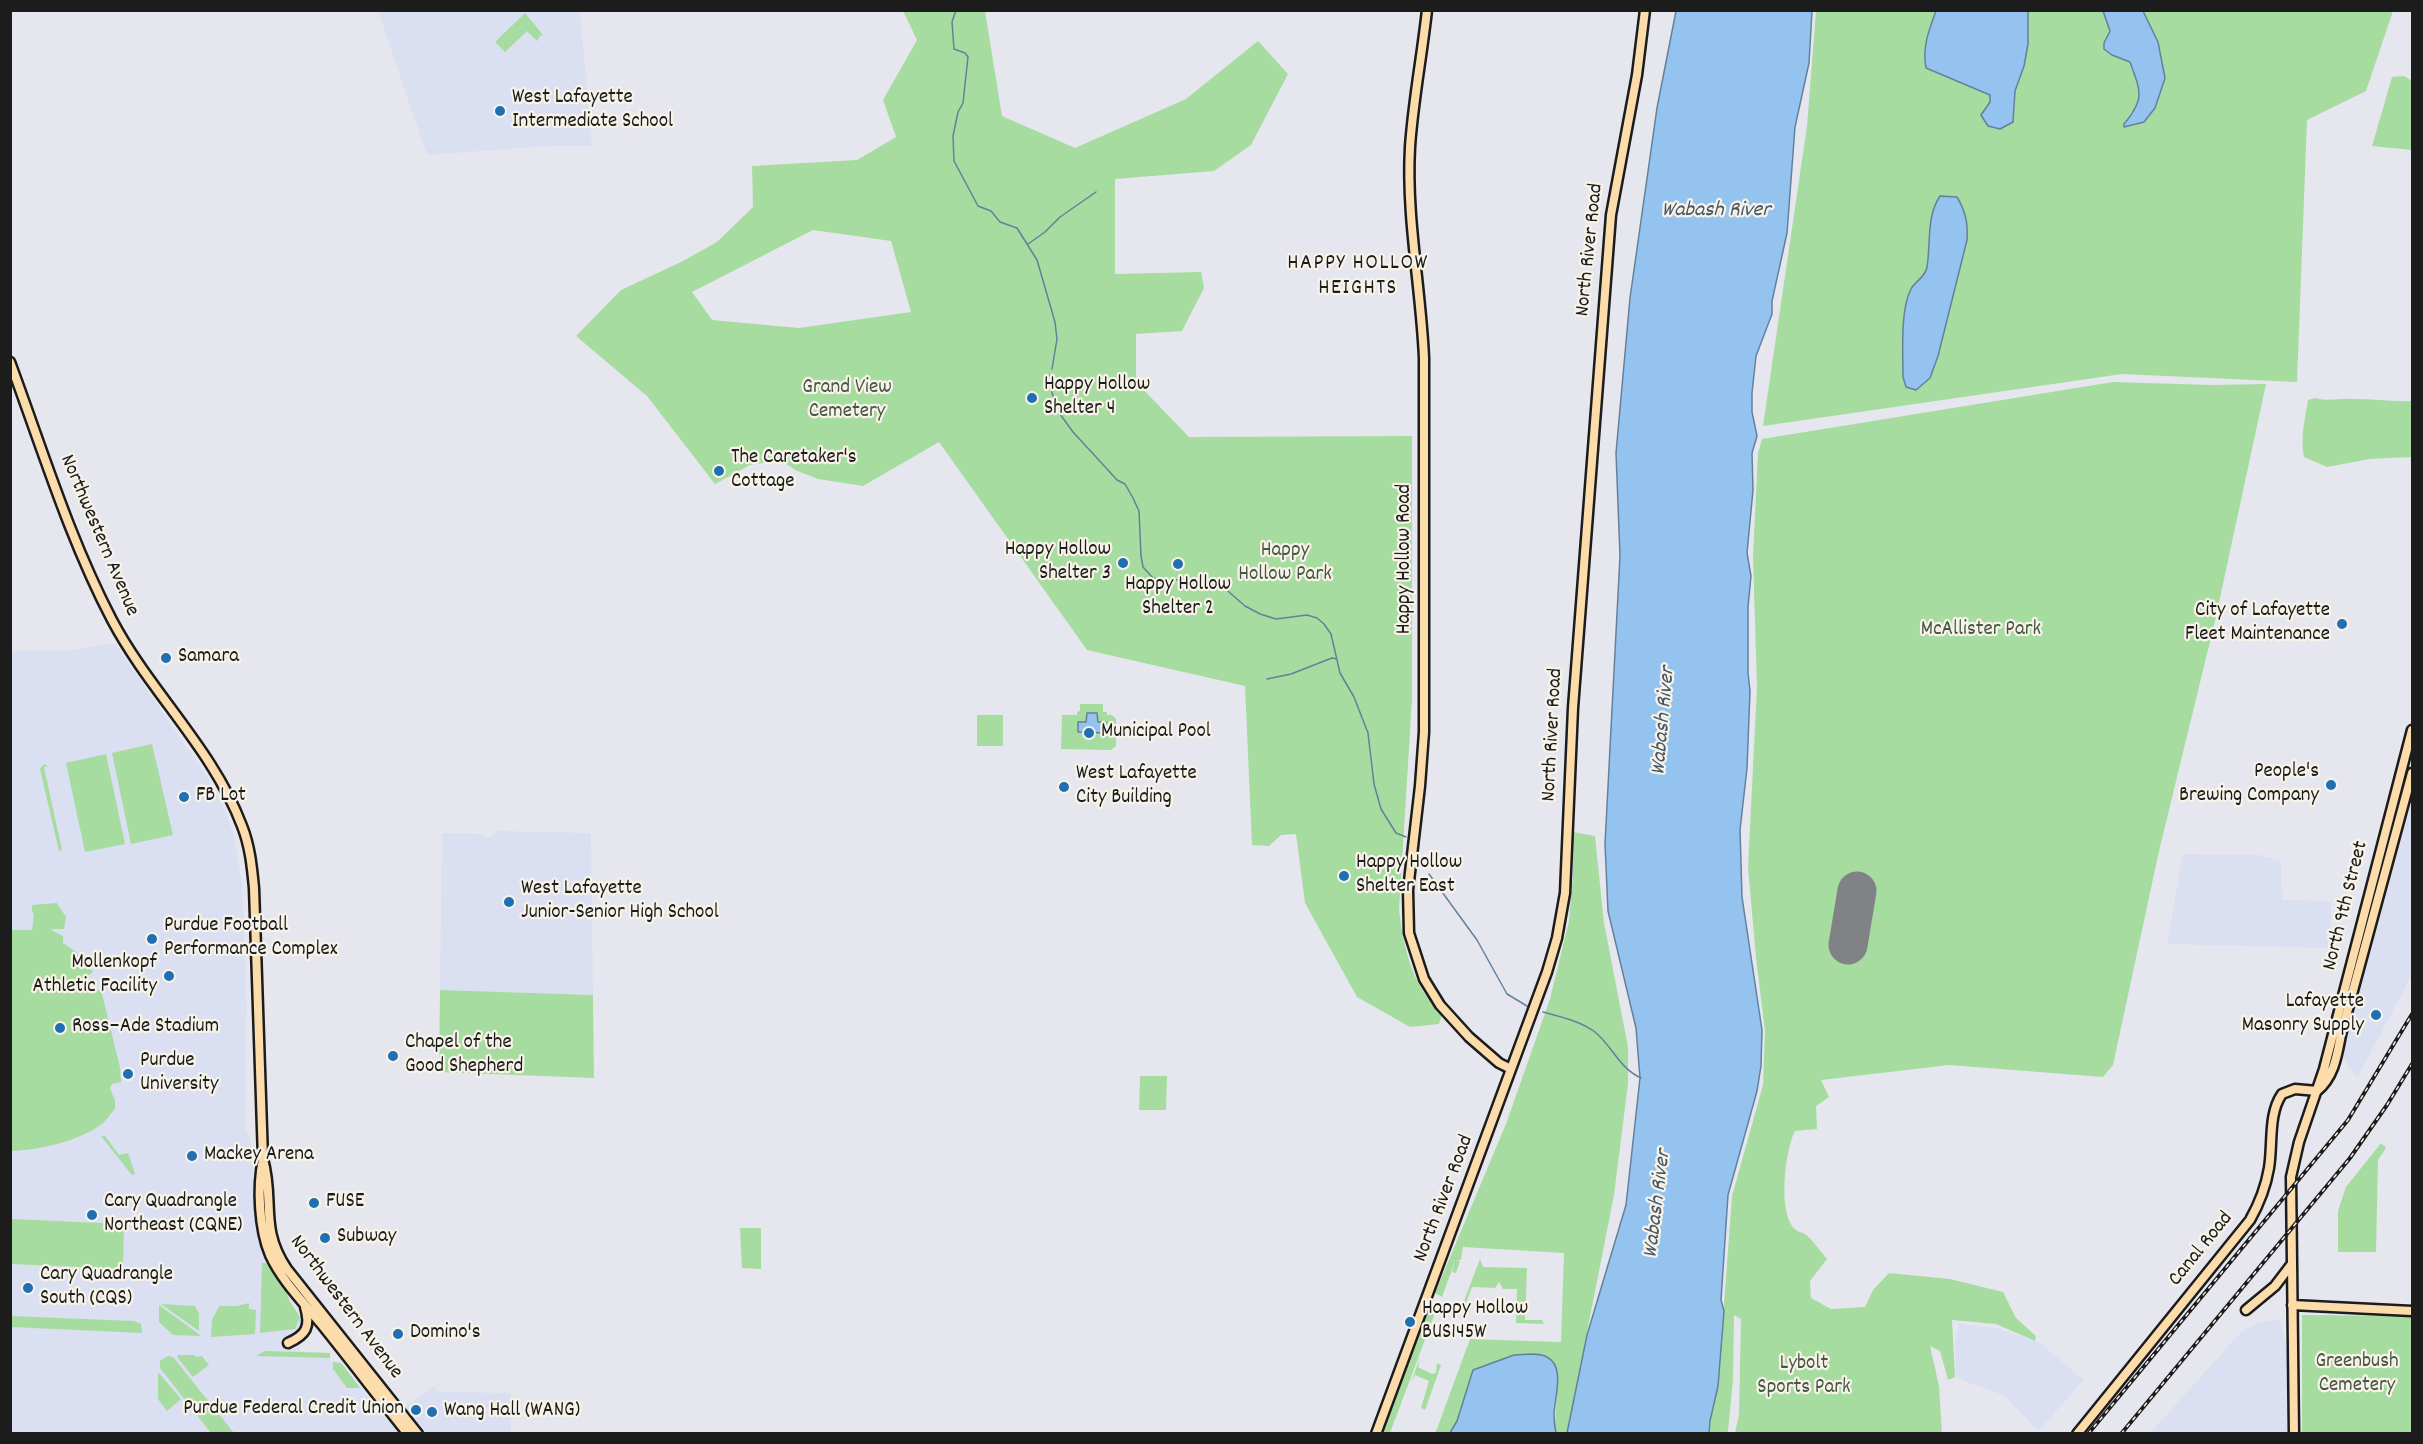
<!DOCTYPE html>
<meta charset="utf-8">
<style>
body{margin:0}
#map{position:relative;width:2423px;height:1444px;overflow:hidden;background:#e6e7ee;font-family:Dekko,sans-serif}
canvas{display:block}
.frame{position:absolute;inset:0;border:12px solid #1c1c1c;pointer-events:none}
</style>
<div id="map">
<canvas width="2423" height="1444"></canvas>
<div class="frame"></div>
</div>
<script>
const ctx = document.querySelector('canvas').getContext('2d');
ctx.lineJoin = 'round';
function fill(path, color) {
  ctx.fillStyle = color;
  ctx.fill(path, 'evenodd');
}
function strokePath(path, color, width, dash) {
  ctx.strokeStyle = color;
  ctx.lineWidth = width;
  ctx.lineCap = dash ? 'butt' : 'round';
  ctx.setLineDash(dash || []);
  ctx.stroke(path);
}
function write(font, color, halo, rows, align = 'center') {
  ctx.font = font + ' Dekko,sans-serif';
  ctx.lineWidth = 4.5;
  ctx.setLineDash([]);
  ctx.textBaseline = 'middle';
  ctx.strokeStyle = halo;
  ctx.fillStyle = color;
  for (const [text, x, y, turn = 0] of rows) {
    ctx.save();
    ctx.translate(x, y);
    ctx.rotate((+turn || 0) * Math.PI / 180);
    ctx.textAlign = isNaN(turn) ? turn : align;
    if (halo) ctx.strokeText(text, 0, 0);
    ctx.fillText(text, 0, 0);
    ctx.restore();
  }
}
fill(new Path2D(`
 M378,11H580L592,146H550L427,155Z
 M110,643L116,645L206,775L225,810L233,832L242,882L247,1015L245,1018L246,1130L251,1141L253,1159V1192L256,1224L263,1256L302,1319L300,1328V1351L330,1353V1361L341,1362L387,1421L433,1386L439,1392L511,1393V1433H11L10,651L74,650Z
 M2412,799V975L2357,1078L2342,1057Z
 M496,831L591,833L593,995L440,990L442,833L479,834L490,838Z
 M2183,854L2259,855L2281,861L2282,900L2331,901V923L2328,948L2167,944Z
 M2278,1320L2281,1322L2288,1355V1433H2150L2240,1333L2259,1322Z
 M1958,1323L1996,1328L2040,1343L2084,1380L2040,1429H2036L2003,1395L1956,1378L1955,1347Z`), '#dadff2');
fill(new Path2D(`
 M903,11H985L1002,116L1075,148L1186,99L1258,41L1288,74L1251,145L1214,171L1115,179V274L1201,272L1204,288L1182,331L1136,334V382L1189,437L1412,436V699L1399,910C1404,950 1412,985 1442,1015L1439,1024L1410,1027L1357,997L1305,903L1296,834L1281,835L1269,846L1252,845L1245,686L1087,650L939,442L863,486L818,479L795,470L781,460L750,465L715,484L647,396L576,336L621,290L681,262L717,242L753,207L752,166L857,160L896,137L883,100L917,40ZM813,230L891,241L911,312L799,328L712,320L692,292Z
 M1816,11H2393L2366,91L2307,120L2297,382L2122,374L1763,426L1807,126Z
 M525,13L543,35L540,36L537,41L527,31L505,52L495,42Z
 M2404,76L2412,81V150L2372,146L2392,77Z
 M2113,382L2211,385L2266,384L2215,621L2159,851L2113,1065L2103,1077L1949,1065L1821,1080L1829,1097L1816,1106L1817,1129L1795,1131C1785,1150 1777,1215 1796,1230C1798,1232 1802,1232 1805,1234C1813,1240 1820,1251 1827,1259L1810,1281L1811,1298L1831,1309L1865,1307L1873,1290L1889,1273L1950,1279L2003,1292L2016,1318L2036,1336L2035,1341L1996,1324L1952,1320L1955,1377L1948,1380L1940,1351L1930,1346L1939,1386L1942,1433H1735L1739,1414L1741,1319L1734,1315L1733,1380L1728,1431L1727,1433L1709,1434L1710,1421L1718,1386L1732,1196L1763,1085L1765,1031L1756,958L1748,867L1757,687L1753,557L1758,453L1762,439Z
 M2315,398C2329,402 2340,398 2354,399C2374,399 2392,402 2412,401V457L2370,459L2327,467L2304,457C2300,439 2305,418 2308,400Z
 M1080,704H1103V712H1107V715H1112L1116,719V746L1111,750L1061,749L1062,715H1077V712L1080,711Z
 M977,715H1003V746H977Z
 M152,744L173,835L131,844L112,753Z
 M106,754L125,844L85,852L66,763Z
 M44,764L48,766L44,767L62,850L59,851L40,769Z
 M1573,832L1595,836L1604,923L1628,1047V1084L1614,1195L1567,1433H1556C1553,1410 1562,1386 1553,1364L1459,1411L1457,1421L1450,1433L1435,1434L1470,1339L1561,1342L1564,1253L1463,1247L1461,1260H1456L1460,1261L1456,1273L1452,1272L1455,1261L1442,1297L1435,1293L1506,1124L1550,999L1569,921L1573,876Z
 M57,903L66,917L64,929H52L51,930L63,936V943L76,952L93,972L87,976L94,991L101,990L120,1067L121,1082L112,1084L110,1088L115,1101V1109C110,1114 105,1123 99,1126C75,1142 39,1150 11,1151V930H32L34,913L32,912V905Z
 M440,990L593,995L594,1078L439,1072Z
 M1140,1076H1167L1166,1110H1139Z
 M105,1136L119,1155L128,1153L135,1174L132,1175L101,1136Z
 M2381,1143L2386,1148L2378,1160L2376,1252H2338V1211L2346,1187Z
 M11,1219L124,1224L123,1269L11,1264Z
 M740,1228H761V1269L742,1268Z
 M1480,1259L1483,1267L1527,1268L1525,1320H1542L1544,1324L1516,1323L1517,1289H1503L1499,1282L1495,1288L1472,1287L1466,1303L1464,1301Z
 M262,1263H266L285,1289L290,1302L300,1317L295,1329L260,1333Z
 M249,1303V1309L256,1310L255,1334L211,1337L212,1320L219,1306H237Z
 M1434,1303L1438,1305L1390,1433H1385L1383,1429L1431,1304Z
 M161,1304L195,1306L199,1314V1331Z
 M159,1305L200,1335V1336L173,1335L159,1322Z
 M2302,1315L2412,1316V1433H2302Z
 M11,1316L134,1321L141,1324L142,1333L11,1327Z
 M265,1351L330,1353V1358L256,1356Z
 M178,1355H195L196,1357L202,1356L209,1365L193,1377L177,1357Z
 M168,1356L173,1357L234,1433H211L160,1368V1361Z
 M1420,1357L1418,1367L1432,1374L1436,1373L1437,1363L1441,1365L1425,1410L1421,1408L1429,1381L1415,1375L1411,1383Z
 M333,1362L341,1363L360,1388H347L333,1369Z
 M158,1372L181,1399L167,1411L158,1399Z`), '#a6dc9f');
const water = new Path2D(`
 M1676,11H1812L1809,63L1795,127L1787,233L1772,301V314L1756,356L1752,393V412L1757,436L1752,453L1753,490L1747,553L1751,576L1748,607V673L1750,691L1747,768L1740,830L1742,897L1762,1030L1761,1066L1757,1091L1728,1195L1721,1300L1724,1311L1718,1386L1710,1421L1709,1433H1567L1587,1335L1626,1205L1640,1078L1636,1028L1608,911L1605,844L1620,556L1616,453L1630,298L1657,108Z
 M1936,11H2028V44L2024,66L2015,91L2013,122L2000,129L1988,126L1981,115L1990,102V95L1926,68C1922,47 1929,30 1936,11Z
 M2103,11H2143L2158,42L2165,78L2155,108L2144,122L2124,127V124C2145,99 2141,92 2130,62L2112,55L2104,49V43L2110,31Z
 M1940,196L1957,197C1966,212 1968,224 1967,240L1938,356L1930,378L1916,390L1906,387L1903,377C1903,354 1900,309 1911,289C1916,280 1925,278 1927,267C1931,243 1926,217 1940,196Z
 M1087,713H1097L1098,722H1106V733L1078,732V722H1086Z
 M1514,1355C1524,1355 1539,1352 1547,1357C1566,1367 1554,1399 1554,1415C1554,1421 1555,1428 1556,1433H1450L1457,1421L1473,1370Z`);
fill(water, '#95c3f0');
strokePath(water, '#65809b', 1.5);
strokePath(new Path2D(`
 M956,10L952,22L954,49L965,53L968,57L963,103L958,112L953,136L954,161L978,206L991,211L1000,222L1017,228L1037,260L1055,322L1057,339L1052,369
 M1028,244L1045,232L1060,217L1096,192
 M1050,375L1052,393L1060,414L1073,432L1108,470L1117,480L1125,484L1133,498L1139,511L1141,556L1143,567L1153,578L1167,581L1185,579L1194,583L1221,585L1245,606L1260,614L1276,619L1307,615L1317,618L1324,624L1331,634L1340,673L1354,697L1368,733L1374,784L1381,809L1396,833L1406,837
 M1267,679L1291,674L1332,658L1337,659
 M1429,874L1477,940L1507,994L1527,1006
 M1543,1012C1561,1017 1580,1021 1595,1032C1613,1047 1619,1068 1641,1078`), '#65809b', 1.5);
strokePath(new Path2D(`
 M1848,945L1857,891`), '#818285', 39);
const major = new Path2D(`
 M1427,10C1422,56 1413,102 1410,147C1406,217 1421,288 1424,358V732L1420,786L1408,890L1409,933L1424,979L1440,1005L1469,1037L1499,1063L1511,1069
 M10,362C42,448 69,538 112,620C150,692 213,749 242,826C250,846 252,867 254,888L263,1159C275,1201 259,1228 287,1269L418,1434
 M2317,1091C2334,1077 2337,1056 2341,1035L2412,773
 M263,1159C257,1187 259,1229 270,1255C282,1281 304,1303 322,1325C351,1361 379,1398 408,1434
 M2292,1305L2412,1311
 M2246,1310L2275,1286L2291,1265
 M288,1343C306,1335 311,1327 305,1307
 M1376,1434L1547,972L1557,938L1565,893L1573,708L1611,215L1637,75L1645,10
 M2077,1434L2250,1220C2259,1204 2266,1186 2269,1168C2273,1144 2268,1114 2282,1094L2295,1089L2317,1091
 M2294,1434L2291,1177L2299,1142L2324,1069L2412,730`);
strokePath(major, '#1c1c1c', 13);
strokePath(major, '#fddcac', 8);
const rail = new Path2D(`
 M2088,1434L2348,1120L2412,1014
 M2121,1434L2350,1158L2387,1105L2412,1064`);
strokePath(rail, '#1c1c1c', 4);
strokePath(rail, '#f7f3e8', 1.5, [4.5]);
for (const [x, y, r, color] of [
 [500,111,6,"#1f6fb2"],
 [1032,398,6,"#1f6fb2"],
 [719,471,6,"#1f6fb2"],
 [1123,563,6,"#1f6fb2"],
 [1178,564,6,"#1f6fb2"],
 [2342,624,6,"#1f6fb2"],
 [166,658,6,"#1f6fb2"],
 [1089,733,6,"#1f6fb2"],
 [2331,785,6,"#1f6fb2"],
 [1064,787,6,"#1f6fb2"],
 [184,797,6,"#1f6fb2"],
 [1344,876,6,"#1f6fb2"],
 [509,902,6,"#1f6fb2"],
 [152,939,6,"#1f6fb2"],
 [169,976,6,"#1f6fb2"],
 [2376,1015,6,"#1f6fb2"],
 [60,1028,6,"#1f6fb2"],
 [393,1056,6,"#1f6fb2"],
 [128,1074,6,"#1f6fb2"],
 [192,1156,6,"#1f6fb2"],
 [314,1203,6,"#1f6fb2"],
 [92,1215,6,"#1f6fb2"],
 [325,1238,6,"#1f6fb2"],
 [28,1288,6,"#1f6fb2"],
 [1410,1322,6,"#1f6fb2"],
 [398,1334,6,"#1f6fb2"],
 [416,1410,6,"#1f6fb2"],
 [432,1412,6,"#1f6fb2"]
]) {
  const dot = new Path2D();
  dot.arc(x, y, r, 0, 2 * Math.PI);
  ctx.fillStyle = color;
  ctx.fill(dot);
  strokePath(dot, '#f7f3e8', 2);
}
write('21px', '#1c1c1c', '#f7f3e8', [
 ["West Lafayette",512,99],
 ["Intermediate School",512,123],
 ["Happy Hollow",1044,386],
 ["Shelter 4",1044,410],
 ["The Caretaker's",731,459],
 ["Cottage",731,483],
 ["Happy Hollow",1111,551,"right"],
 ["Shelter 3",1111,575,"right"],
 ["Happy Hollow",1178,586,"center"],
 ["Shelter 2",1178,610,"center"],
 ["City of Lafayette",2330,612,"right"],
 ["Fleet Maintenance",2330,636,"right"],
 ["Samara",178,658],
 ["Municipal Pool",1101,733],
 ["People's",2319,773,"right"],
 ["Brewing Company",2319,797,"right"],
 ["West Lafayette",1076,775],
 ["City Building",1076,799],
 ["FB Lot",196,797],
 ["Happy Hollow",1356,864],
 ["Shelter East",1356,888],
 ["West Lafayette",521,890],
 ["Junior-Senior High School",521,914],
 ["Purdue Football",164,927],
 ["Performance Complex",164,951],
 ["Mollenkopf",157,964,"right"],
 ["Athletic Facility",157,988,"right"],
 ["Lafayette",2364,1003,"right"],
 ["Masonry Supply",2364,1027,"right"],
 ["Ross–Ade Stadium",72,1028],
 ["Chapel of the",405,1044],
 ["Good Shepherd",405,1068],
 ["Purdue",140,1062],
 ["University",140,1086],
 ["Mackey Arena",204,1156],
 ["Cary Quadrangle",104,1203],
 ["Northeast (CQNE)",104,1227],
 ["FUSE",326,1203],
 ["Subway",337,1238],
 ["Cary Quadrangle",40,1276],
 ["South (CQS)",40,1300],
 ["Happy Hollow",1422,1310],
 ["BUS145W",1422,1334],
 ["Domino's",410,1334],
 ["Purdue Federal Credit Union",404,1410,"right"],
 ["Wang Hall (WANG)",444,1412]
], 'left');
write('21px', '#1c1c1c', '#f7f3e8', [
 ["North River Road",1591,250,-84],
 ["Northwestern Avenue",98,536,67],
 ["Happy Hollow Road",1406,559,-90],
 ["North River Road",1554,735,-87],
 ["North 9th Street",2347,906,-76],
 ["North River Road",1445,1199,-69],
 ["Canal Road",2202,1250,-51],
 ["Northwestern Avenue",345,1308,53]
]);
write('21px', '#455643', '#f7f3e8', [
 ["Grand View",847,389],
 ["Cemetery",847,413],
 ["Happy",1285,552],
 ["Hollow Park",1285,576],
 ["McAllister Park",1981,631],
 ["Greenbush",2357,1363],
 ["Cemetery",2357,1387],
 ["Lybolt",1804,1365],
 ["Sports Park",1804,1389]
]);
write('italic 22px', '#465666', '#f7f3e8', [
 ["Wabash River",1716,212],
 ["Wabash River",1665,721,-85],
 ["Wabash River",1659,1204,-83]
]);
ctx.letterSpacing = '1.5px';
write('22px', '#1c1c1c', '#f7f3e8', [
 ["HAPPY HOLLOW",1358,265],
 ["HEIGHTS",1358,290]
]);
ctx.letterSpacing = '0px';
</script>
